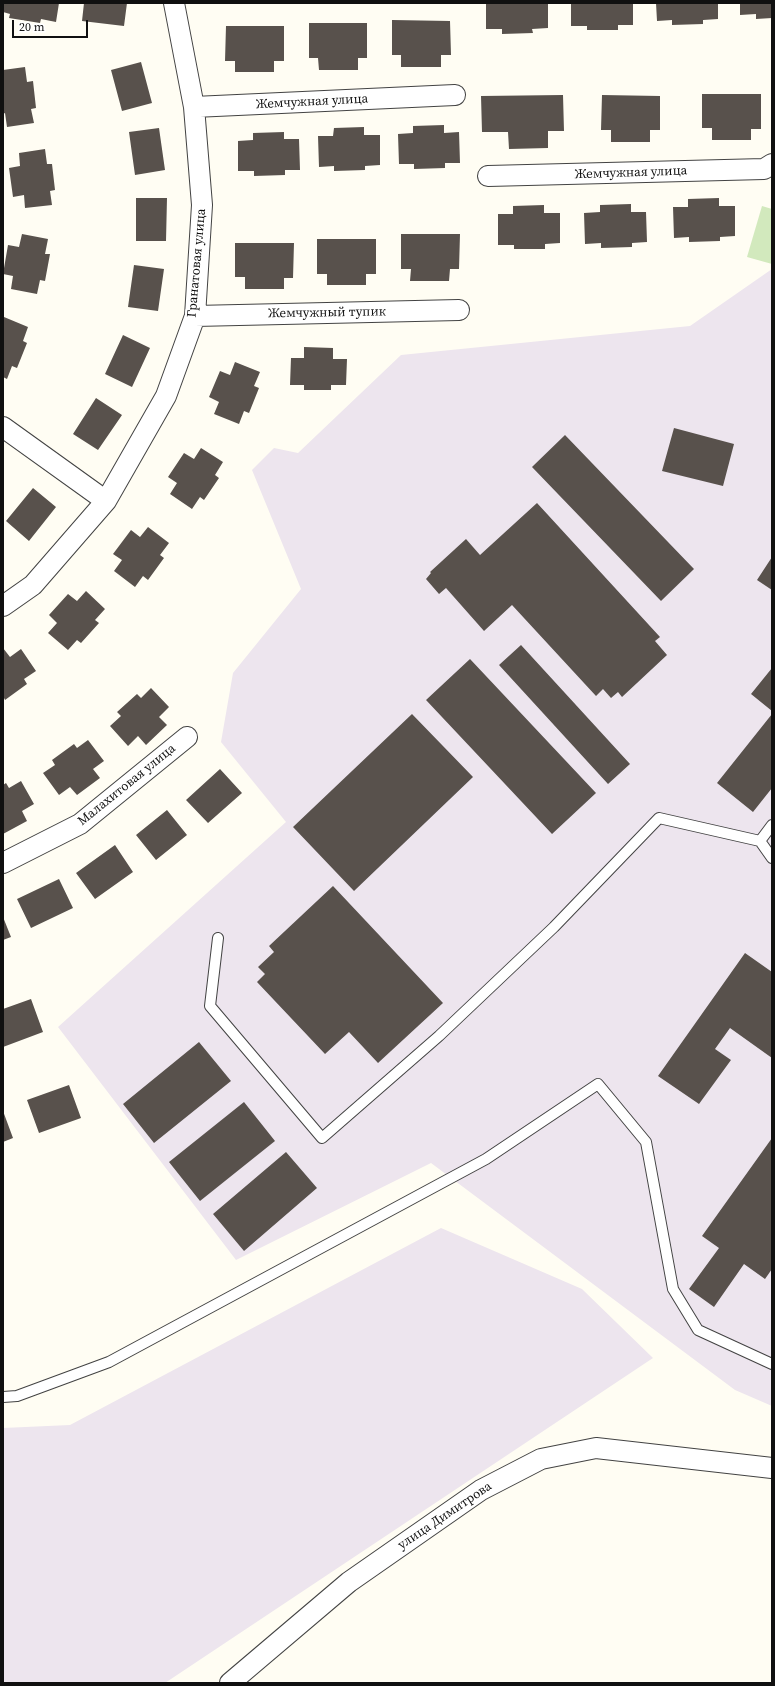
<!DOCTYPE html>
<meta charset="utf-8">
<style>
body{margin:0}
#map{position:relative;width:775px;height:1686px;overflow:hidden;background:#fffdf3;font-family:"Source Serif 4",serif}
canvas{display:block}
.frame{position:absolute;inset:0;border:4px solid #101010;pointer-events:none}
.scale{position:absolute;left:12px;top:20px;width:76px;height:18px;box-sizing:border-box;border:2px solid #101010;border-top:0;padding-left:5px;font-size:12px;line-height:14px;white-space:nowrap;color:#101010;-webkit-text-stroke:3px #fff;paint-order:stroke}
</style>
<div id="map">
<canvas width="775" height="1686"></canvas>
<div class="frame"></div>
<div class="scale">20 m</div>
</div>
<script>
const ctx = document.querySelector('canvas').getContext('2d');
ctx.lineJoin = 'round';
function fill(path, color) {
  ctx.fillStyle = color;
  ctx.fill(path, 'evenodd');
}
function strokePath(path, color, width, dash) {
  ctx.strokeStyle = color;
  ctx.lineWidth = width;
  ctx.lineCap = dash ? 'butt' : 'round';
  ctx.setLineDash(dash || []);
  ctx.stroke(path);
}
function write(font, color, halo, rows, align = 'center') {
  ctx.font = font + ' "Source Serif 4",serif';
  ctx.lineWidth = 4;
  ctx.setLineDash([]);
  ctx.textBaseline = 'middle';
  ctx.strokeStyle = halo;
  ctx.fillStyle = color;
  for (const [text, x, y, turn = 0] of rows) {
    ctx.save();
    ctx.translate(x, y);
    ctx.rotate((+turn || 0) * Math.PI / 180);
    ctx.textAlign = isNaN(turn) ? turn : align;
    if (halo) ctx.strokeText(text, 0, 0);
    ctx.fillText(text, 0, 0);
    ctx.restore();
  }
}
fill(new Path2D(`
 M772,269V1406L735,1390L431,1163L236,1260L58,1027L286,822L221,742L233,673L301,589L252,470L274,448L298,453L401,355L690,326Z
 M441,1228L582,1289L653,1358L165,1683H3V1428L70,1425Z`), '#ede5ee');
fill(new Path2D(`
 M762,206L772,209V264L747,257Z`), '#d2e9bd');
fill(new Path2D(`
 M3,3H59L56,22L41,19L40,23L9,18L10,14L3,12Z
 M84,3H127L124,26L82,21Z
 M486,3H548V28L532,29L533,33L502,34V29H486Z
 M571,3H633V25H618V30H587V26H571Z
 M656,3H718V19L703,20V24L672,25V20L657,21Z
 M740,3H772V18L756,19V14L740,15Z
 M392,20L450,21L451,55H441V67H401V55H392Z
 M309,23H367V58H358V70H319L318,58H309Z
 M226,26H284V61H274V72H235V61H225Z
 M141,62L152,103L122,111L111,70Z
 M25,67L27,82L33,81L36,108L31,109L34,123L7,127L5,113L3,114V70Z
 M702,94H761V129H751V140H712V128H702Z
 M563,95L564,131H548V148L509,149L508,132H482L481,96Z
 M602,95L660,96V130H650V142H611V130H601Z
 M444,125V133L459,132L460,163H445V168L414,169V164H399L398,134L413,133V126Z
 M364,127V135H380V165L365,166V170L334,171V166L319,167L318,136H333L334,128Z
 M159,128L165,170L135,175L129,132Z
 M284,132V139H299L300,170H285V175L254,176V171H238V141L253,140V133Z
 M45,149L47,164H52L55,190L50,191L52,205L25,208L24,195L13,197L9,168L20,166L19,153Z
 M136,198H167L166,241H136Z
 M719,198V206H735V236L720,237V241L689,242V237L674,238L673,207H688V199Z
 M631,204V212H646L647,242L632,243V247L601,248V243L585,244L584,213L600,212V205Z
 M544,205V213H560V243L545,244V249H514V245H498V214H513V206Z
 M22,234L48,239L45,254H50L45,281L40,280L37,294L11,289L13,276L3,274L8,245L19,247Z
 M401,234H460L459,269H450L449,281H410L411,269H401Z
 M317,239H376V274H366V285H327V274H317Z
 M235,243H294L293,278H284V289H245V277H235Z
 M134,265L164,269L158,311L128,307Z
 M4,317L28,327L23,341L27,343L17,368L12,366L7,379L3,377Z
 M123,335L150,348L132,387L105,374Z
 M304,347L333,348V359H347L346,385H331V390H304V385H290L291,358H304Z
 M235,362L260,372L254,386L259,388L249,413L244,411L239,424L214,414L219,402L209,397L220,371L230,375Z
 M96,398L122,415L98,450L73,434Z
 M674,428L734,444L723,486L662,471Z
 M565,435L694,569L661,601L532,467Z
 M201,448L223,462L215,475L219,478L204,500L200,497L192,509L170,494L177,483L168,477L184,453L194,459Z
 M33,488L56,507L29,541L6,521Z
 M537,503L660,637L655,641L667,655L622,697L618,692L611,698L603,689L596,696L512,605L484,631L446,588L439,594L426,579L431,573L430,572L466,539L480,555Z
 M148,527L169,543L160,555L164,558L148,580L143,576L135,587L114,571L122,560L113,554L131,530L140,537Z
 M772,557V590L757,580Z
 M86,591L105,609L95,620L99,623L81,643L77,640L68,650L48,633L57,623L49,615L68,594L77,601Z
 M521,645L630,764L608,784L499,665Z
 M3,648L10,657L21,649L36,671L24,679L27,684L5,700L3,696Z
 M470,659L596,793L552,834L426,700Z
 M772,668V711L751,694Z
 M151,688L169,707L159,717L167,725L146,745L138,736L128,746L110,726L121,716L117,712L137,694L141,698Z
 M412,714L473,777L354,891L293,827Z
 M772,714V788L753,812L717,783Z
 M88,740L104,761L93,769L100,778L77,795L70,787L59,795L43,773L55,765L52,760L74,744L77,748Z
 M220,769L242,793L208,823L186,800Z
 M21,781L34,804L22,811L27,821L3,834V785L6,783L9,788Z
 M167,810L187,835L156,860L136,835Z
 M115,845L133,872L95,899L76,873Z
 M59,879L73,908L31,928L17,899Z
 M333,886L443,1003L378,1063L349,1032L325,1054L257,982L265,974L258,967L274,952L269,946Z
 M3,917L11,937L3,940Z
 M745,953L772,972V1058L730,1028L715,1049L731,1060L699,1104L658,1076Z
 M31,999L43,1032L3,1047V1009Z
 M199,1042L231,1081L154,1143L123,1104Z
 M69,1085L81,1118L39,1133L27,1100Z
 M244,1102L275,1141L200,1201L169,1162Z
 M3,1111L13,1138L3,1142Z
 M772,1138V1269L765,1279L744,1264L714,1307L689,1289L719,1248L702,1236Z
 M286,1152L317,1188L244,1251L213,1214Z`), '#58514c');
const service = new Path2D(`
 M760,841L772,858
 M218,938L210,1006L322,1138L439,1036L554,927L659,818L760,841L772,825
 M3,1397L17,1396L109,1362L486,1159L598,1084L646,1142L673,1289L698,1330L772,1364`);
const minor = new Path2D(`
 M194,107L455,95
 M488,176L764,169L772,164
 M195,316L459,310
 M3,427L106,501
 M3,606L33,585L106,501L166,396L195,316L202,205L194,107L174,3
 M3,863L80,824L187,737
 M230,1683L349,1582L481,1490L541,1459L596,1448L772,1468`);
strokePath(service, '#434343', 12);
strokePath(minor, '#434343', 22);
strokePath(service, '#fff', 10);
strokePath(minor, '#fff', 20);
write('13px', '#101010', '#fff', [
 ["Жемчужная улица",312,102,-3],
 ["Жемчужная улица",631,173,-2],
 ["Гранатовая улица",197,263,-85],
 ["Жемчужный тупик",327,313,-1],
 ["Малахитовая улица",127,785,-39],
 ["улица Димитрова",445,1516,-34]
]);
</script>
